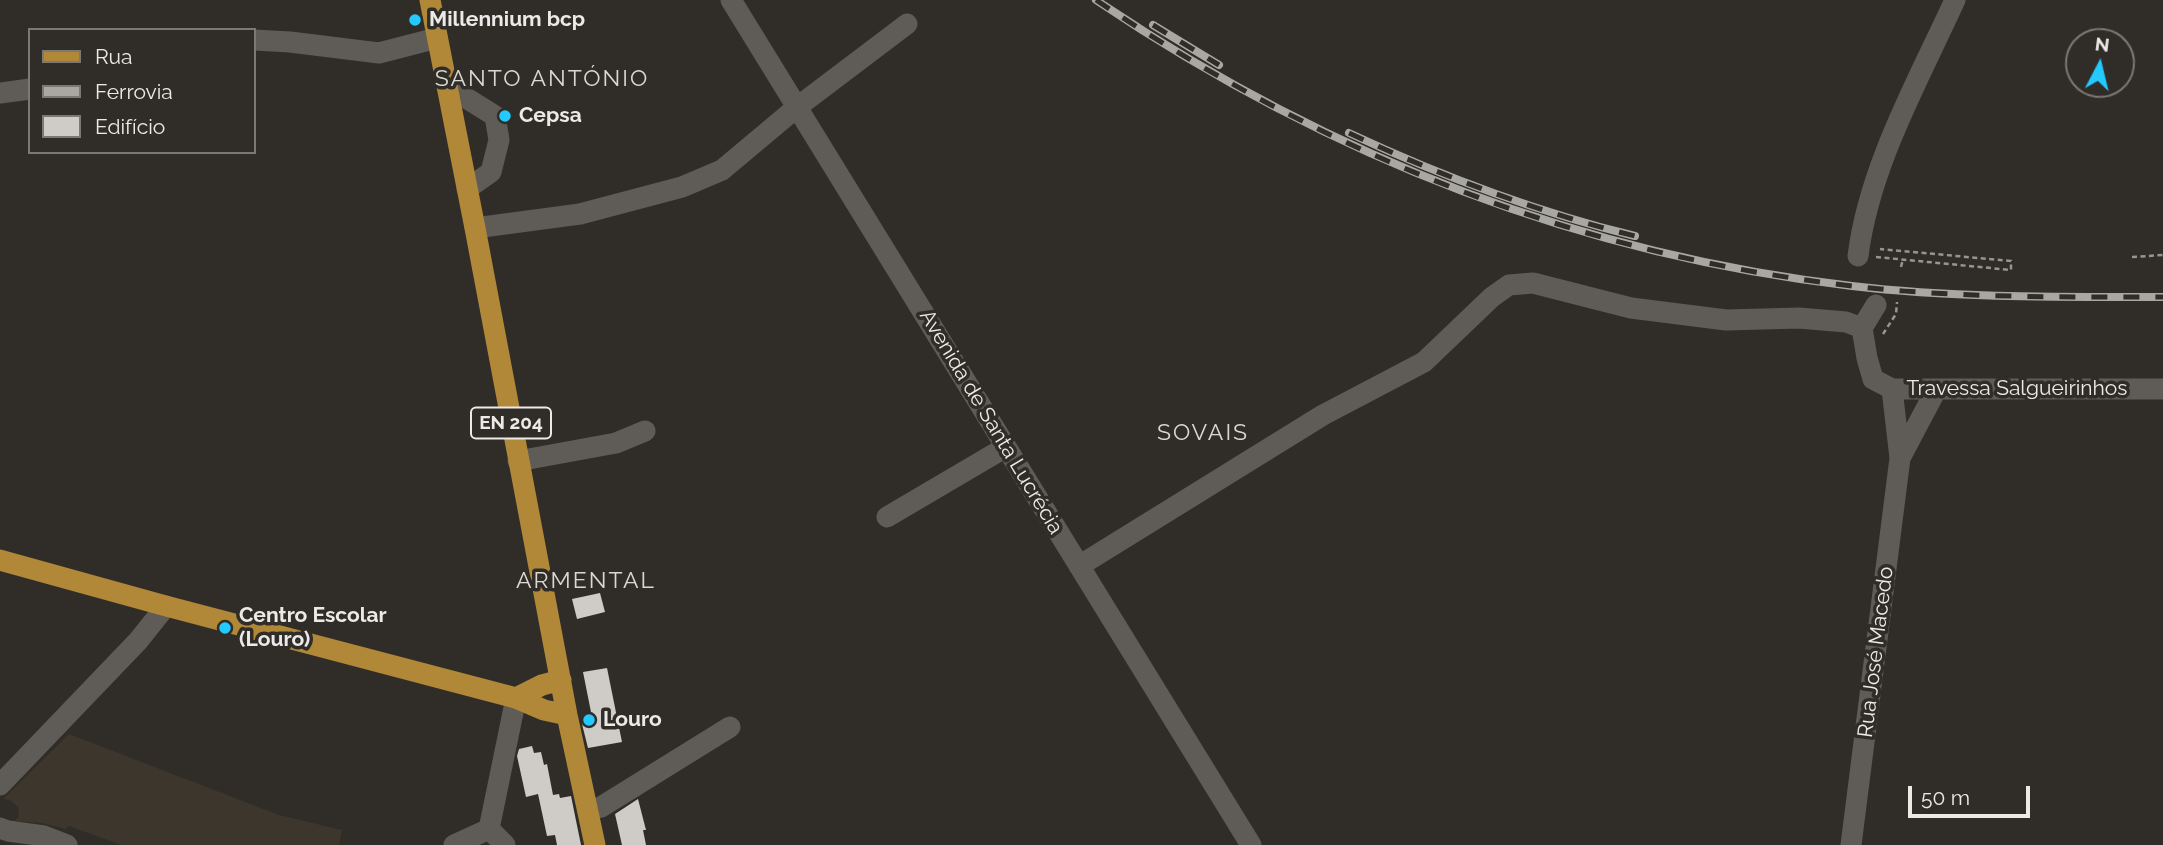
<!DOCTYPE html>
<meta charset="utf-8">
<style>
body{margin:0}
#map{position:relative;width:2163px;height:845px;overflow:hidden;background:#302d29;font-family:Raleway,sans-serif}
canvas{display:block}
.legend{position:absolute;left:28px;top:28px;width:228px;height:126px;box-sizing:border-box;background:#302d29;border:2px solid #7b7975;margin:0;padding:9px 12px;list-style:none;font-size:21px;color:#eceae8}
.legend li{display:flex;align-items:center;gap:14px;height:35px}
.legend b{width:35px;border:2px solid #7b7975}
.north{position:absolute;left:2065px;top:28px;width:70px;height:70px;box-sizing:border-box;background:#302d29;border:2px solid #7b7975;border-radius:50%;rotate:7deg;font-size:19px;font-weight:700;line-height:28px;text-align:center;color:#eceae8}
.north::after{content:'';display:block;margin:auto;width:24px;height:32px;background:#24c9fe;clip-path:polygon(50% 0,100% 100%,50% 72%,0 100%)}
.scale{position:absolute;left:1908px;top:786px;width:122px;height:32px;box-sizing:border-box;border:4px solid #eceae8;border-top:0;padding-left:9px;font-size:21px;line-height:24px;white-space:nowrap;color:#eceae8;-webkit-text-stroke:5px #302d29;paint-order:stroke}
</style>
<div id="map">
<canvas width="2163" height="845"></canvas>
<ul class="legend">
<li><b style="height:9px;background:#b18738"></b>Rua</li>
<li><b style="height:9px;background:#a9a7a4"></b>Ferrovia</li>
<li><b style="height:19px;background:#cfcbc6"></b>Edifício</li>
</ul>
<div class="north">N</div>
<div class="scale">50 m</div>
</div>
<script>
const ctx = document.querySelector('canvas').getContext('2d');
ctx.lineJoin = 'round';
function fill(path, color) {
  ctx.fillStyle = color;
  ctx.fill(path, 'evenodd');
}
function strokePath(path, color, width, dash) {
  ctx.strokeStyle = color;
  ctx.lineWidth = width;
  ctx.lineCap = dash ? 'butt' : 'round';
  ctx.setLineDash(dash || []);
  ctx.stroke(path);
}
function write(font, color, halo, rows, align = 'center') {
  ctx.font = font + ' Raleway,sans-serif';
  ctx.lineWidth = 7;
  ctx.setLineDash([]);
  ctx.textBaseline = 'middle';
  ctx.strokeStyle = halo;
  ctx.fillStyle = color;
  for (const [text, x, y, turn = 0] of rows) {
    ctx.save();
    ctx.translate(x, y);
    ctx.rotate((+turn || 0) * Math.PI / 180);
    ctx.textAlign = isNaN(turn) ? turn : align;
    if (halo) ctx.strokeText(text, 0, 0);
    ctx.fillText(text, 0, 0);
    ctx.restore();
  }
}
fill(new Path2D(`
 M69,734L279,815L342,830L339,845H121L69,826L65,829L42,823L15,821L19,816L18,807L10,800L3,799Z`), '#3c362c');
fill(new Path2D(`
 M600,593L605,612L577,619L572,599Z
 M607,668L622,742L588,748L582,724L593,722L583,672Z
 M532,746L534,753L541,752L544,765L547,764L553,795L559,794L560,798L571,796L581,845H557L555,835L547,836L538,794L526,797L517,756L519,749Z
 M638,799L646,830H643L646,845H622L615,814Z`), '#cfcbc6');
strokePath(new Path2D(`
 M1876,257L2011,270V261L1880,249
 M2132,257L2163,255
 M1901,267L1903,259
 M1883,334L1896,314L1897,302`), '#979592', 2.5, [5, 3.5]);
strokePath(new Path2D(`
 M731,0L1251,845
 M254,40L290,42L379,53L437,38
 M447,86L495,116L499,140L491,172L467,189
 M0,93L30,89
 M475,228L580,214L682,187L722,170L796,108L907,24
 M1858,256C1869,167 1918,81 1955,0
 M1876,305L1862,328L1867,358L1873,379L1892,389H2163
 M1900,458L1936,390
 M518,461L616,443L645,431
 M887,517L1006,447
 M1079,566L1323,415L1424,362L1492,297L1509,285L1533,283L1631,308L1726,320L1799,318L1846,322L1862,328
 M0,785L138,641L166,606
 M589,810L601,807L730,727
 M0,828L8,831L44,836L67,845
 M489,829L516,698
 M489,829L505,845
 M454,845L489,829
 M1851,845L1900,458L1892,389`), '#5f5c57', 21);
strokePath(new Path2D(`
 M430,0L475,228L567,715L595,845
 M0,560L166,606L516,698L544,710L567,715
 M516,698L542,685L561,680`), '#b18738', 21);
const rail = new Path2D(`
 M1096,0C1326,155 1575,254 1852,286C1955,298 2059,297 2163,297
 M1153,25L1219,65
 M1349,133C1441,176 1537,212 1635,236`);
strokePath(rail, '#a9a7a4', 8);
strokePath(rail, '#302d29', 5, [16]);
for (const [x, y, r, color] of [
 [415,20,7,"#24c9fe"],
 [505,116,7,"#24c9fe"],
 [225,628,7,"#24c9fe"],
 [589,720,7,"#24c9fe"]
]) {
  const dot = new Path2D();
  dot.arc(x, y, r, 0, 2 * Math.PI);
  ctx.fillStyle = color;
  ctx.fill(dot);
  strokePath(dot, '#302d29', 2.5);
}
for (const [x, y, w] of [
 [511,423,80]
]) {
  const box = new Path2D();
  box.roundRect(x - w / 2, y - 15.5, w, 31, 5);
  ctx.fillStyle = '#302d29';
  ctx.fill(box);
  strokePath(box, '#eceae8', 2);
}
write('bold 19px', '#eceae8', null, [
 ["EN 204",511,423]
]);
write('bold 21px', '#eceae8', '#302d29', [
 ["Millennium bcp",429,20],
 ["Cepsa",519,116],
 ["Centro Escolar",239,616],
 ["(Louro)",239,640],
 ["Louro",603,720]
], 'left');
write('21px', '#eceae8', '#302d29', [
 ["Travessa Salgueirinhos",2017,389],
 ["Avenida de Santa Lucrécia",991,422,59],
 ["Rua José Macedo",1876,652,-83]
]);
ctx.letterSpacing = '2px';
write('23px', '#dbd7d2', '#302d29', [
 ["SANTO ANTÓNIO",542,79],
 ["SOVAIS",1203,433],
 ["ARMENTAL",586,581]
]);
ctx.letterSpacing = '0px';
</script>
